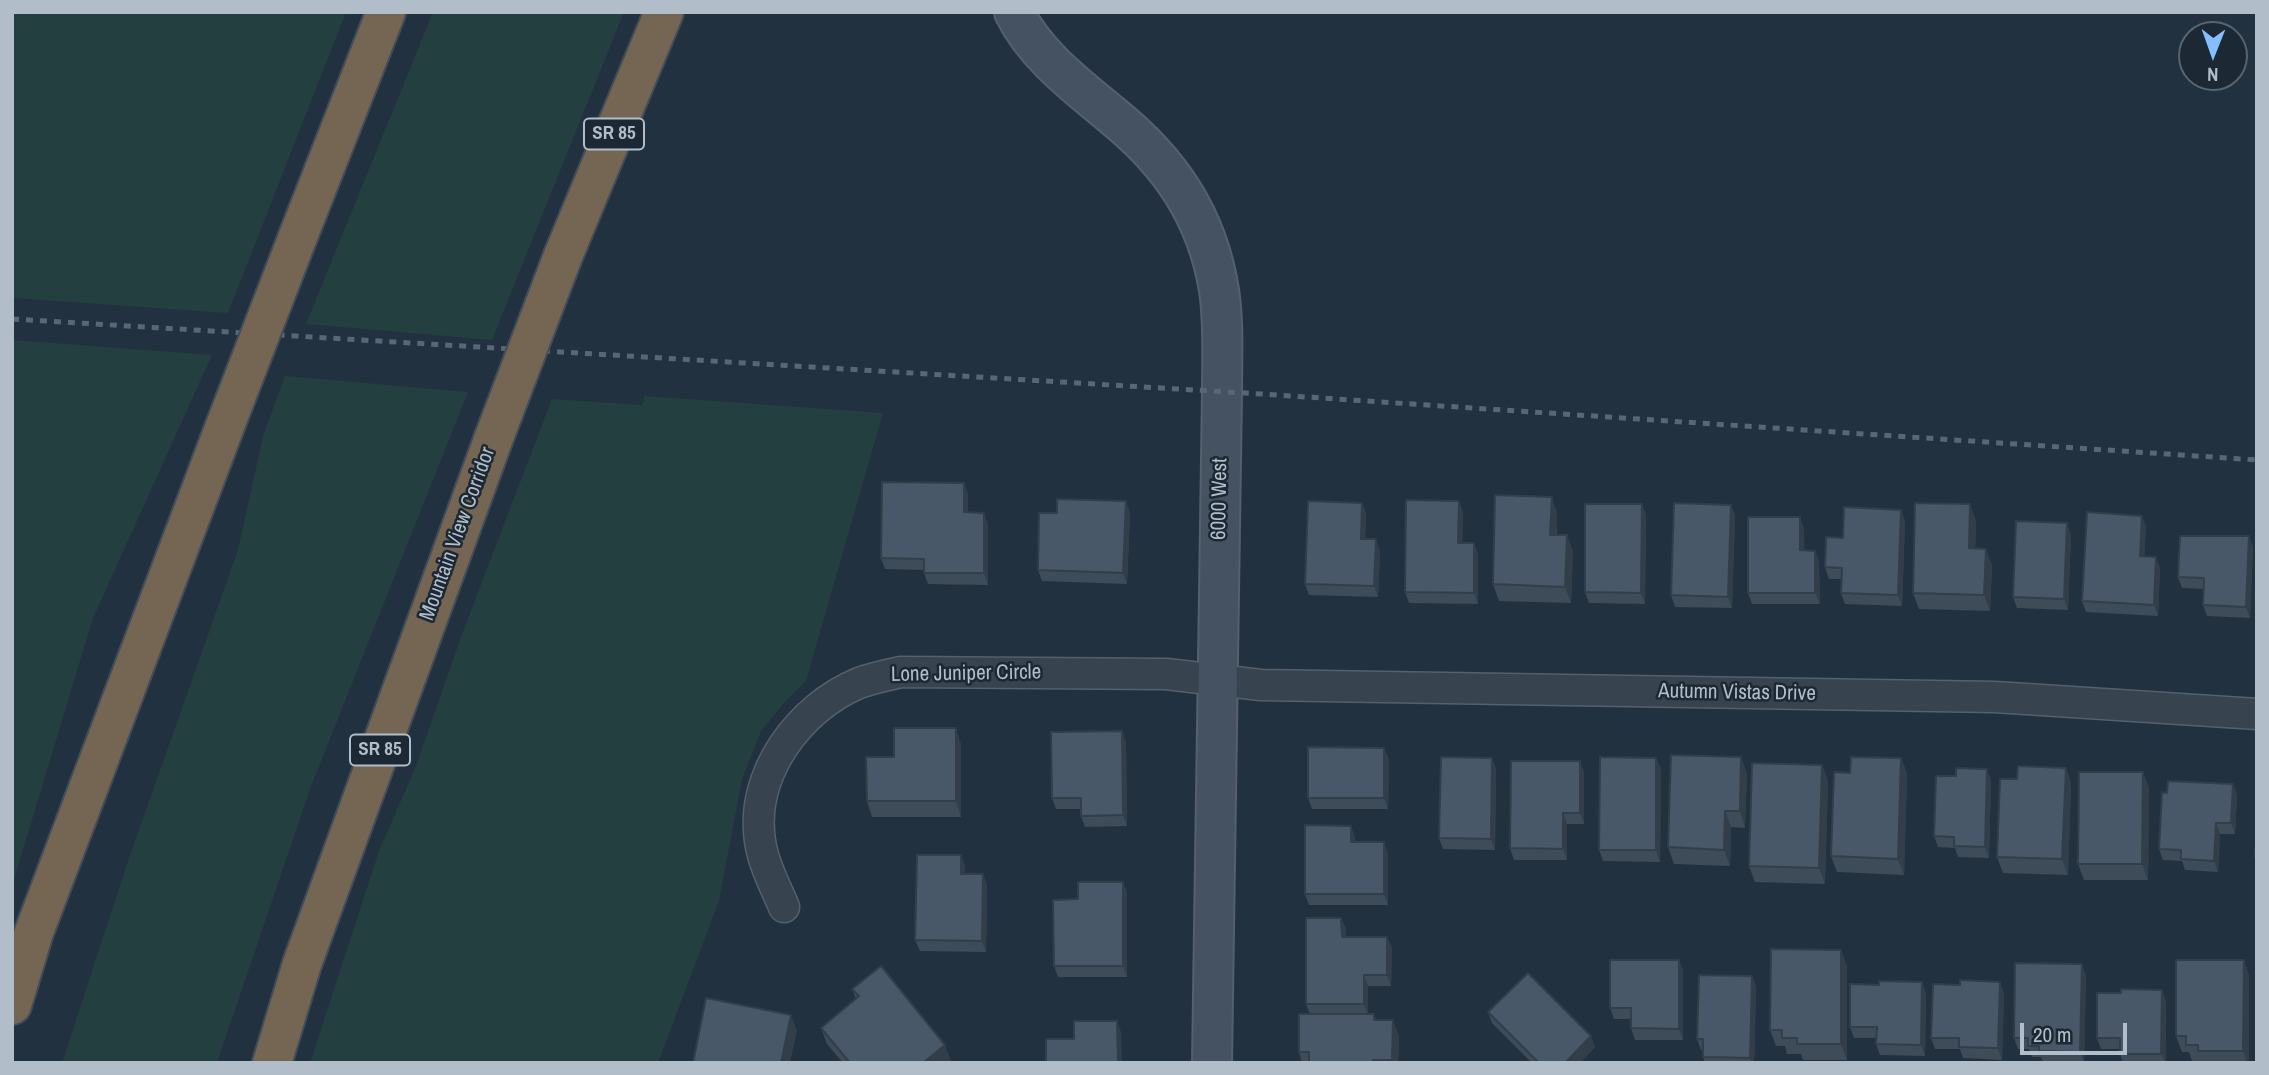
<!DOCTYPE html>
<style>
body{margin:0}
#map{position:relative;width:2269px;height:1075px;overflow:hidden;background:#22313f;font-family:"Archivo Narrow",sans-serif}
canvas{display:block}
.frame{position:absolute;inset:0;border:14px solid #b2bdca;pointer-events:none}
.north{position:absolute;left:2178px;top:21px;width:70px;height:70px;box-sizing:border-box;background:#1c2833;border:2px solid #58646f;border-radius:50%;rotate:181deg;font-size:19px;font-weight:700;line-height:28px;text-align:center;color:#b2bdca}
.north::after{content:'';display:block;margin:auto;width:24px;height:32px;background:#84befd;clip-path:polygon(50% 0,100% 100%,50% 72%,0 100%)}
.scale{position:absolute;left:2020px;top:1023px;width:107px;height:32px;box-sizing:border-box;border:4px solid #b2bdca;border-top:0;padding-left:9px;font-size:21px;line-height:24px;white-space:nowrap;color:#b2bdca;-webkit-text-stroke:5px #1c2833;paint-order:stroke}
</style>
<div id="map">
<canvas width="2269" height="1075"></canvas>
<div class="frame"></div>
<div class="north">N</div>
<div class="scale">20 m</div>
</div>
<script>
const ctx = document.querySelector('canvas').getContext('2d');
ctx.lineJoin = 'round';
function fill(path, color) {
  ctx.fillStyle = color;
  ctx.fill(path, 'evenodd');
}
function strokePath(path, color, width, dash) {
  ctx.strokeStyle = color;
  ctx.lineWidth = width;
  ctx.lineCap = dash ? 'butt' : 'round';
  ctx.setLineDash(dash || []);
  ctx.stroke(path);
}
function write(font, color, halo, rows, align = 'center') {
  ctx.font = font + ' "Archivo Narrow",sans-serif';
  ctx.lineWidth = 5;
  ctx.setLineDash([]);
  ctx.textBaseline = 'middle';
  ctx.strokeStyle = halo;
  ctx.fillStyle = color;
  for (const [text, x, y, turn = 0] of rows) {
    ctx.save();
    ctx.translate(x, y);
    ctx.rotate((+turn || 0) * Math.PI / 180);
    ctx.textAlign = isNaN(turn) ? turn : align;
    if (halo) ctx.strokeText(text, 0, 0);
    ctx.fillText(text, 0, 0);
    ctx.restore();
  }
}
fill(new Path2D(`
 M12,12H346L228,313L12,298Z
 M433,12H624L492,340L306,324Z
 M12,340L212,355L93,618L12,886Z
 M285,376L468,392L310,789L217,1063H62L129,858L238,550L263,436Z
 M645,396L883,413L806,681L783,704L761,731L742,779L719,901L658,1063H310L379,851L416,766L462,634L552,399L642,405Z`), '#243f40');
const street = new Path2D(`
 M784,907C775,886 763,863 760,841C750,774 799,708 859,683C873,678 887,675 901,672L1166,674L1261,685L1995,697L2257,714`);
const secondary = new Path2D(`
 M1014,12C1036,56 1077,86 1113,116C1170,162 1207,216 1219,290C1224,323 1222,358 1222,392L1212,1063`);
const highway = new Path2D(`
 M297,239L386,12
 M563,256L664,12
 M12,1005L34,932L225,426
 M272,1063L302,964L493,440`);
strokePath(street, '#55606c', 33);
strokePath(secondary, '#55606c', 42);
strokePath(highway, '#424d59', 42);
strokePath(street, '#37434e', 30);
strokePath(secondary, '#445262', 38);
strokePath(highway, '#756553', 38);
strokePath(new Path2D(`
 M12,319L1261,394L2257,460`), '#586776', 5, [7, 7]);
const highwayBridge = new Path2D(`
 M225,426L297,239
 M493,440L563,256`);
strokePath(highwayBridge, '#424d59', 42, []);
strokePath(highwayBridge, '#756553', 38);
fill(new Path2D(`
 M964,483L968,494V512L988,524V585L928,584L924,573V570L885,569L881,558Z
 M1362,503L1366,514L1365,539L1380,551L1378,597L1309,595L1305,584Z
 M1642,504L1646,515L1645,604L1589,603L1585,592Z
 M1731,505L1735,516L1732,608L1675,607L1671,595Z
 M1901,510L1905,521L1902,606L1845,604L1841,593L1842,579H1829L1825,567L1843,538Z
 M1130,512L1127,584L1042,581L1038,570L1057,513Z
 M1463,512L1462,543L1478,554V604L1409,603L1405,592Z
 M1557,513V535L1573,551L1571,603L1499,601L1493,584Z
 M2142,516L2146,527L2144,556L2160,568L2158,616L2086,612L2082,601Z
 M1976,520L1975,549L1992,565L1990,611L1919,609L1913,593Z
 M1804,528V550L1815,551L1819,562L1820,604H1752L1748,593Z
 M2071,534L2068,610L2017,608L2013,597Z
 M2253,547L2250,618L2207,616L2203,605V589L2182,588L2178,577Z
 M1122,731L1126,742L1127,826L1085,827L1081,816V809H1056L1052,798Z
 M961,744V817H872L867,801L894,757Z
 M1492,758L1496,769L1495,850L1443,849L1439,838Z
 M1656,758L1661,769L1660,862L1603,861L1599,850Z
 M1901,758L1907,774L1904,875L1837,872L1831,856L1850,773Z
 M1389,759L1388,809H1312L1308,798Z
 M1822,765L1828,781L1825,884L1755,882L1749,866Z
 M2066,768L2071,784L2068,875L2003,873L1997,857L2017,779Z
 M1584,772V824H1567V860H1514L1510,848Z
 M2143,772L2149,788L2148,880H2084L2078,864Z
 M1747,773L1745,828L1731,827L1730,866L1674,864L1668,847Z
 M1991,780L1989,858L1958,857L1955,848L1938,847L1934,836Z
 M2233,784L2237,795L2235,834H2220L2218,872L2185,870L2182,861L2163,860L2159,849Z
 M1355,837V842L1388,853V905H1309L1305,894Z
 M961,855L965,867V874H983L987,885L986,952L920,951L915,940Z
 M1123,882L1127,893V977H1058L1054,966L1078,899Z
 M1341,918L1346,929V937H1387L1392,948L1391,986H1368V1014H1374L1376,1020L1399,1036L1398,1063H1302L1299,1052L1310,1014L1306,1004Z
 M1841,950L1847,966V1060H1803L1801,1054H1787L1785,1046H1776L1770,1030Z
 M1679,960L1683,971V1040H1635L1631,1028V1019H1614L1610,1008Z
 M2244,960L2249,976V1063H2203L2202,1061H2192L2189,1052H2182L2176,1036Z
 M2086,975L2084,1063L2043,1062L2041,1057H2032L2029,1049H2018L2014,1038Z
 M1752,976L1756,987L1754,1063H1705L1703,1057V1050H1701L1697,1039Z
 M1922,982L1926,993L1925,1056L1880,1055L1876,1044L1877,1038H1854L1850,1027L1879,985Z
 M852,989L951,1061L948,1063H843L827,1044L821,1028L856,999Z
 M2162,990L2166,1001V1063H2123L2120,1054V1049H2101L2097,1038L2121,993Z
 M2004,993L2002,1060L1963,1058L1960,1049H1935L1931,1038Z
 M1488,1012L1595,1047L1580,1063H1532L1492,1023Z`), '#3e4c59');
fill(new Path2D(`
 M964,483L968,494V523L964,512Z
 M1552,497L1557,513L1556,551L1550,535Z
 M1126,501L1130,512L1127,584L1123,573Z
 M1459,501L1463,512L1462,554L1458,543Z
 M1362,503L1366,514L1365,550L1361,539Z
 M1642,504L1646,515L1645,604L1641,593Z
 M1970,504L1976,520L1975,565L1969,548Z
 M1731,505L1735,516L1732,608L1728,597Z
 M1901,510L1905,521L1902,606L1898,595Z
 M984,513L988,524V585L984,573Z
 M2142,516L2146,527L2144,567L2140,556Z
 M1800,517L1804,528L1805,562L1800,550Z
 M2067,523L2071,534L2068,610L2064,599Z
 M1567,535L1573,551L1571,603L1565,587Z
 M2249,536L2253,547L2250,618L2246,607Z
 M1376,539L1380,551L1378,597L1374,586Z
 M1474,543L1478,554V604L1474,593Z
 M1986,549L1992,565L1990,611L1984,595Z
 M1815,551L1819,562L1820,604L1815,593Z
 M2156,557L2160,568L2158,616L2154,605Z
 M956,728L961,744V817L956,801Z
 M1122,731L1126,742L1127,826L1123,815Z
 M1384,748L1389,759L1388,809L1384,798Z
 M1741,757L1747,773L1745,828L1740,811Z
 M1492,758L1496,769L1495,850L1491,839Z
 M1656,758L1661,769L1660,862L1656,850Z
 M1901,758L1907,774L1904,875L1898,859Z
 M1580,761L1584,772V824L1580,813Z
 M1822,765L1828,781L1825,884L1819,868Z
 M2066,768L2071,784L2068,875L2062,859Z
 M1987,769L1991,780L1989,858L1985,847Z
 M2143,772L2149,788L2148,880L2142,864Z
 M2233,784L2237,795L2235,834L2231,823Z
 M1725,811L1731,827L1730,866L1724,850Z
 M1563,813L1567,824V860L1563,849Z
 M2216,823L2220,834L2218,872L2214,861Z
 M1351,826L1355,837V853L1351,842Z
 M1384,842L1388,853V905L1384,894Z
 M961,855L965,867V885L961,874Z
 M983,874L987,885L986,952L982,941Z
 M1123,882L1127,893V977L1123,966Z
 M1341,918L1346,929V948L1342,937Z
 M1387,937L1392,948L1391,986L1387,975Z
 M1841,950L1847,966V1060L1841,1044Z
 M1679,960L1683,971V1040L1679,1029Z
 M2244,960L2249,976V1063H2247L2243,1051Z
 M2082,964L2086,975L2084,1063L2080,1052Z
 M1364,975L1368,986V1015L1364,1004Z
 M1752,976L1756,987L1754,1063H1752L1750,1058Z
 M1922,982L1926,993L1925,1056L1921,1045Z
 M2000,982L2004,993L2002,1060L1998,1048Z
 M2162,990L2166,1001V1063L2161,1054Z
 M791,1015L797,1031L790,1063H781Z
 M1393,1020L1399,1036L1398,1063H1394L1392,1060Z
 M1117,1021L1121,1032L1122,1063H1118Z
 M1591,1036L1595,1047L1580,1063H1565Z
 M945,1045L951,1061L948,1063H923Z`), '#323e49');
const building = new Path2D(`
 M882,482L964,483V512L984,513V573H924V559L881,558Z
 M1495,495L1552,497L1550,535H1567L1565,587L1493,584Z
 M1057,499L1126,501L1123,573L1038,570L1039,513H1057Z
 M1406,500L1459,501L1458,543H1474V593L1405,592Z
 M1308,501L1362,503L1361,539H1376L1374,586L1305,584Z
 M1674,503L1731,505L1728,597L1671,595Z
 M1915,503L1970,504L1969,548L1986,549L1984,595L1913,593Z
 M1585,504H1642L1641,593L1585,592Z
 M1844,507L1901,510L1898,595L1841,593L1842,568L1825,567L1826,537L1843,538Z
 M2087,512L2142,516L2140,556L2156,557L2154,605L2082,601Z
 M1748,517H1800V550L1815,551V593H1748Z
 M2016,521L2067,523L2064,599L2013,597Z
 M2180,536H2249L2246,607L2203,605L2204,578L2178,577Z
 M894,728H956V801H867L866,757H894Z
 M1122,731L1123,815L1081,816V798H1052L1051,732Z
 M1308,747L1384,748V798H1308Z
 M1671,755L1741,757L1740,811H1725L1724,850L1668,847Z
 M1441,757L1492,758L1491,839L1439,838Z
 M1600,757L1656,758V850H1599Z
 M1851,757L1901,758L1898,859L1831,856L1834,772L1850,773Z
 M1511,761H1580V813H1563V849L1510,848Z
 M1752,763L1822,765L1819,868L1749,866Z
 M2018,766L2066,768L2062,859L1997,857L2000,779H2017Z
 M1956,768L1987,769L1985,847L1954,846V837L1934,836L1936,776H1956Z
 M2079,772H2143L2142,864H2078Z
 M2168,781L2233,784L2231,823H2216L2214,861L2181,859V850L2159,849L2162,792L2167,793Z
 M1305,825L1351,826V842H1384V894H1305Z
 M2257,828V857H2255Z
 M917,855H961V874H983L982,941L915,940Z
 M1078,882H1123V966H1054L1053,900L1078,899Z
 M1306,918H1341L1342,937H1387V975H1364V1004H1306Z
 M1771,949L1841,950V1044H1797V1038H1782V1030H1770Z
 M1610,960H1679V1029L1631,1028V1008H1610Z
 M2176,960H2244L2243,1051H2198V1045H2186V1036H2176Z
 M2015,963L2082,964L2080,1052L2039,1051V1046H2028V1038H2014Z
 M881,966L945,1045L923,1063H850L821,1028L859,996L852,989Z
 M1528,973L1591,1036L1565,1063H1539L1488,1012Z
 M1699,975L1752,976L1750,1058L1703,1057V1039H1697Z
 M1960,980L2000,982L1998,1048L1959,1047V1038H1931L1933,984L1960,985Z
 M1879,981L1922,982L1921,1045L1876,1044L1877,1027H1850V984L1879,985Z
 M2121,989L2162,990L2161,1054H2120V1038H2097V993H2121Z
 M706,998L791,1015L781,1063H693Z
 M1299,1014H1374V1020H1393L1392,1060H1373V1063H1309V1052H1299Z
 M1074,1021H1117L1118,1063H1046V1039H1074Z`);
fill(building, '#485868');
strokePath(building, '#323e49', 2);
for (const [x, y, w] of [
 [614,134,60],
 [380,750,60]
]) {
  const box = new Path2D();
  box.roundRect(x - w / 2, y - 15.5, w, 31, 5);
  ctx.fillStyle = '#1c2833';
  ctx.fill(box);
  strokePath(box, '#b2bdca', 2);
}
write('bold 19px', '#b2bdca', null, [
 ["SR 85",614,134],
 ["SR 85",380,750]
]);
write('21px', '#b2bdca', '#1c2833', [
 ["6000 West",1220,499,-89],
 ["Mountain View Corridor",458,534,-70],
 ["Lone Juniper Circle",966,674,-1],
 ["Autumn Vistas Drive",1737,693,1]
]);
</script>
